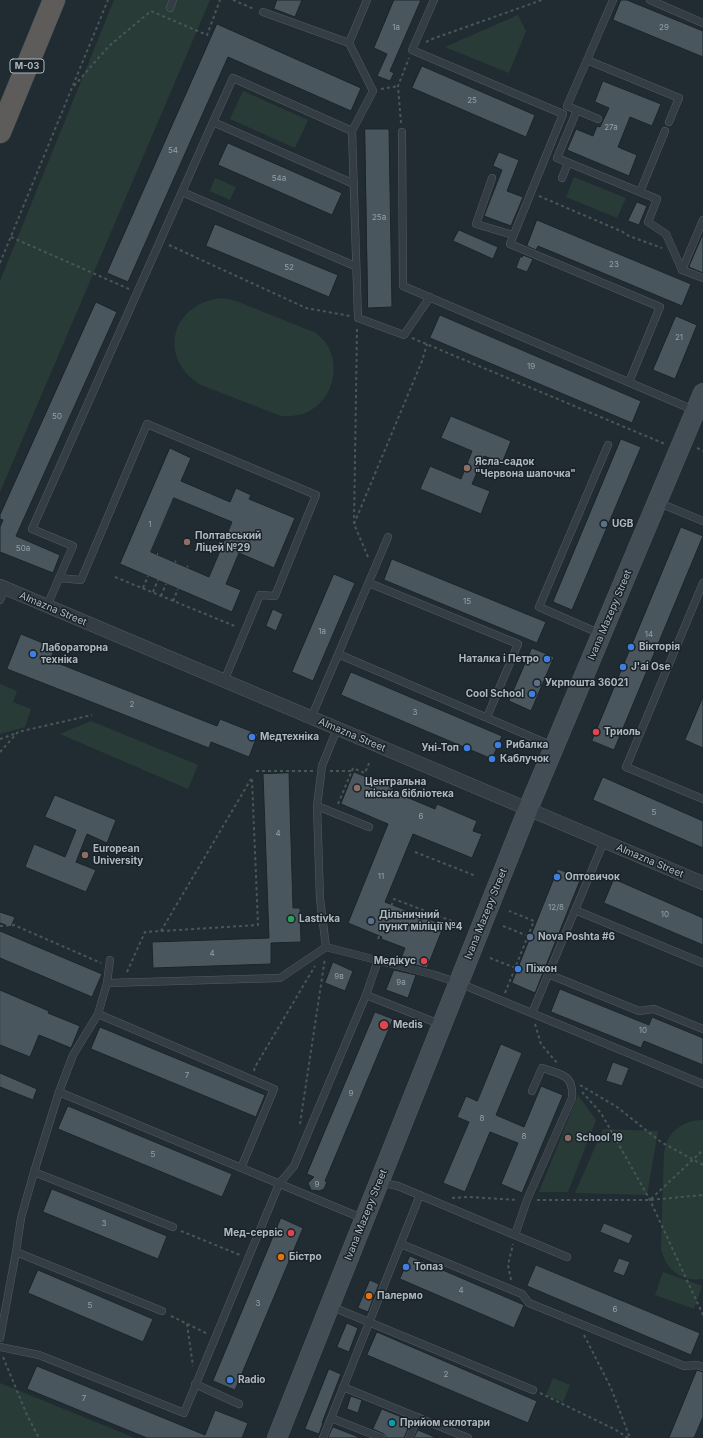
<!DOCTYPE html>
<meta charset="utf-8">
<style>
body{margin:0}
canvas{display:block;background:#212b32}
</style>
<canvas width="703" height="1438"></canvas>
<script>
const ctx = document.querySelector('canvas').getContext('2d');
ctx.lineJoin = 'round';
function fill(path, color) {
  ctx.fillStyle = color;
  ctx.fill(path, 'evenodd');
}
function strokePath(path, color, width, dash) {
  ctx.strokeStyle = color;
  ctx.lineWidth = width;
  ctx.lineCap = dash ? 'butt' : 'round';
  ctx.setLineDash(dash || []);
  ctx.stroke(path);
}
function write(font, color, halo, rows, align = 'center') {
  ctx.font = font + ' Inter,sans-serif';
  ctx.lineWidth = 3;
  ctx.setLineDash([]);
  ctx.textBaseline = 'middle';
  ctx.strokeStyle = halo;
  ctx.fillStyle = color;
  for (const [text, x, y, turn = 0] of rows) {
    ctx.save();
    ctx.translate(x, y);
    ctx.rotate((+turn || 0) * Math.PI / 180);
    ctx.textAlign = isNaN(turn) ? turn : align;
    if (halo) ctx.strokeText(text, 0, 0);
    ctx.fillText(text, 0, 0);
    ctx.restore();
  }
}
fill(new Path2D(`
 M114,0H210L0,492V281Z
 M518,15L526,31L509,73L445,47Z
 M243,91L308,120L295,148L230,119Z
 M574,177L626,198L617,218L566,197Z
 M215,178L236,187L230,200L210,191Z
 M222,298L236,301L316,333C319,336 323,339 325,342C341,363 334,397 311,410C302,416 292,416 281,416L201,385C157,358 171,303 222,298Z
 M0,684L17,691L13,702L31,709L25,727L0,734Z
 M91,721L198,765L188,789L60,734Z
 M578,1095L596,1120L568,1192H539Z
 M703,1120V1279C681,1282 665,1269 661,1248L664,1153C667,1132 683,1120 703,1120Z
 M603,1129L658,1131L647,1195L575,1193Z
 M663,1272L702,1286L694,1309L655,1295Z
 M553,1378L570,1385L563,1402L546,1395Z
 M0,1383L135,1438H0Z`), '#293b37');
const building = new Path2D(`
 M277,0H302L295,17L274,9Z
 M394,0H421L390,71L394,73L390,81L377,76L387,54L374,48Z
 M621,0H627L703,31V57L613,20Z
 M217,24L361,88L351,111L228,57L128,282L107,273Z
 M422,66L535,115L526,137L412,88Z
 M603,81L661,104L652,126L630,117L618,147L637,155L629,176L567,150L576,129L593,136L597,126L600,127L609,108L595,102Z
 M365,129H389L392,307L368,308Z
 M228,143L342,193L332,215L218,165Z
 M499,152L519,160L507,191L523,197L511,226L484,216L502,170L493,166Z
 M637,202L647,206L639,225L628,221Z
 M537,220L691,284L682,306L538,246L536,250L527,246Z
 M215,224L338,275L329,297L206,246Z
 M459,230L498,247L493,259L453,241Z
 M703,234V273L689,267Z
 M523,255L533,259L527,272L516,268L520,257H522Z
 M96,302L117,312L16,536L60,555L53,573L0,552V527L3,520L0,519V515Z
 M440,315L641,401L632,423L430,338Z
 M676,316L697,325L675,379L653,370Z
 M451,416L511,441L502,463L484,456L472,484L490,491L481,514L420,489L430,466L461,479L472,451L441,438Z
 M621,439L641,447L572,610L553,602Z
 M170,448L191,458L181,481L230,502L236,488L251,495L249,499L295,518L274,568L239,553L226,584L241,590L232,612L120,564ZM174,498L232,522L209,577L151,552Z
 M681,527L703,536L614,750L592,741Z
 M392,559L546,622L537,643L384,580Z
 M334,574L355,583L313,681L292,672Z
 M273,609L283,614L276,631L266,626Z
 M21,634L55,648L50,660L217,726L220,719L258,734L249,757L211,742L209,748L7,669Z
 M532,648L554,657L531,711L509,701Z
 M351,672L502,736L492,759L341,695Z
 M703,697V748L685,740Z
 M354,772L394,788L392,791L435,809L437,804L477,821L473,831L482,834L472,858L413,834L385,902L444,925L427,968L400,961L405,948L381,939L382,937L348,923L388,824L341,804Z
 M289,773L293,908H300L301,942L271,943V964L153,968L152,942L269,938L263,774Z
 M603,777L703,821V848L593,800Z
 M55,795L116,820L107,843L87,834L76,862L96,870L86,892L25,867L34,844L65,857L76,830L45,817Z
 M558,869L581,878L535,993L512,983Z
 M614,879L703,918V945L604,903Z
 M0,912L15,917L11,927L0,923Z
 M0,931L102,974L92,997L0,958Z
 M333,962L353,971L345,991L325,983Z
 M394,970L416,975L408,998L386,990Z
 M560,989L649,1025L652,1017L703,1038V1065L644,1041L641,1048L551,1012Z
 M0,990L49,1011L48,1013L80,1026L71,1048L39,1035L30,1057L0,1045Z
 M375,1012L393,1019L325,1181L327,1182L324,1189L319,1191L311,1190L308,1183L314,1177L307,1174Z
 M100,1027L265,1095L256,1117L91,1049Z
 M501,1044L522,1053L496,1115L524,1127L541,1086L563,1095L522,1193L501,1184L518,1143L490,1132L465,1192L443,1183L469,1122L457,1117L466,1096L477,1101Z
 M613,1062L629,1068L622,1086L606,1081Z
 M0,1073L37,1089L33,1100L0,1087Z
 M68,1106L232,1174L222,1197L58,1129Z
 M52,1189L167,1236L158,1259L43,1212Z
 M281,1218L303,1228L235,1390L213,1381Z
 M604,1223L633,1235L629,1244L600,1232Z
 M410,1256L524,1305L514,1328L400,1279Z
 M619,1258L630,1262L624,1276L613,1272Z
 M536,1265L700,1333L691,1355L527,1286Z
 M38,1270L153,1319L143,1342L28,1293Z
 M370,1280L379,1284L368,1312L358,1308Z
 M347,1323L358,1328L349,1352L337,1347Z
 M377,1332L537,1401L528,1423L367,1355Z
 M37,1366L205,1435L215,1410L248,1423L242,1438H147L27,1389Z
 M329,1369L341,1374L322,1423H323L319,1434L305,1429Z
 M697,1370L703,1372V1417L694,1438H669Z
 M351,1396L362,1400L358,1413L347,1409Z
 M382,1409L409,1420L407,1425L409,1426L404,1438H387L384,1434L373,1429Z
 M333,1427L359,1437L358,1438H328Z
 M418,1430L437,1438H414Z`);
fill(building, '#4a565e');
strokePath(building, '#1c242a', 1);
const service = new Path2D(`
 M367,0L349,43L373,91L352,131L358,318L404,335L430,297
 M434,0L412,50L563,114L510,244L660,307L629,382
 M650,0L703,23
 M170,8L173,0
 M263,12L349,43
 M587,60L613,0
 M577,110L557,158L640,192L665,131
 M598,119L567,106L587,60L679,98L669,122
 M213,122L233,78L352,131
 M402,132L403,286L696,411
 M492,178L476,224L513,235
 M562,178L568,163
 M182,192L355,266
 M640,192L657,199L648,222L666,234L682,270L703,278
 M682,270L703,220
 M657,502L703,521
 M59,578L81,580L147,424L316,495L275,596L260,595L224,681
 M369,583L518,644L487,717
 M703,583L626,767L703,799
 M0,600L5,588
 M47,606L73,546L32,529L213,122L354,184
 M601,634L539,607L608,445
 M338,654L555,747
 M311,718L388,537
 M317,806L369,827
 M575,910L703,963
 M326,947L320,899L317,806L322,766L337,729
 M548,974L639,1011L654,1009L703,1029
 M107,983L110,960
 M366,995L378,960
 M532,1013L604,841
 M98,1014L274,1089L241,1168
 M59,1092L364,1219
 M34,1172L173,1227
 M379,1182L398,1186L567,1257
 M515,1235L527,1200L572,1098C574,1074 560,1074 542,1068L532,1091
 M401,1244L522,1294L529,1303L684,1366L697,1365L703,1367
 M16,1252L162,1311
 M330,1306L533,1390
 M0,1338L16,1252L21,1218L34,1172L59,1092L73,1055L98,1014L107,983L280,978L326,947L435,975L459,983L703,1084
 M0,1347L39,1355L184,1413L279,1184L294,1166L366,995L442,1025
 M195,1384L239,1404
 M343,1387L468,1438
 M331,1418L382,1438
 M323,1438L420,1195
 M409,1438L418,1417`);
const minor = new Path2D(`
 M0,586L703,883`);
const secondary = new Path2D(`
 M277,1438L528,809L703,393`);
const trunk = new Path2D(`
 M0,132L54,0`);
strokePath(service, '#525b61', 8);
strokePath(minor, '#525b61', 14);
strokePath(secondary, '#525b61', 20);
strokePath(trunk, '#3f484e', 23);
strokePath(new Path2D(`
 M233,0L254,9
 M426,42L432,39L542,0
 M74,86L109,46L151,11L207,35L220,0
 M381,89L398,86
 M401,123L398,86L409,58
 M539,196L623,232L629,236L662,248
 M11,237L129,289
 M169,245L306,308L350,316
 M0,263L108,0
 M412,338L665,444
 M697,448L703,451
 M354,524L357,328
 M157,554H158
 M368,557L354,524L422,361L427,344
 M175,562L176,561
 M187,567L188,566
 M115,577L237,627
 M143,588L148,576
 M153,592L158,580
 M161,596L166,584
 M173,601L178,589
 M0,739L17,733
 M0,752L18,732L92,715
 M256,771H313
 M330,771H351
 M338,804L353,768L365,773L369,763
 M415,852L476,876
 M0,926L14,925L101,963
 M503,926L530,937
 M161,931L251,779
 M378,939L394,899L457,923
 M490,958L518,969
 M127,972L145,932L258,925L252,779
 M505,993L534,921L509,911
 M535,1024L541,1044L557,1063
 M254,1071L255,1067L315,966
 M580,1085L617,1107L661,1142L703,1165
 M582,1092L601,1113L650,1200L703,1315
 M300,1124L325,958
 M452,1198L469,1197L517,1200
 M651,1199L703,1150
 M537,1200H650L703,1195
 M181,1231L240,1255
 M511,1280L508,1265L513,1244
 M171,1316L208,1334
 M187,1324L193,1366
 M584,1335L611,1388L630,1438
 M3,1357L27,1415L39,1438
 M540,1393L616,1430L628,1438`), '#465757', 2, [3, 3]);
strokePath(service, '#343d43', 7);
strokePath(minor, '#343d43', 13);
strokePath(secondary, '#434d56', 19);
strokePath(trunk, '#5e5c5b', 22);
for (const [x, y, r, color] of [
 [467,468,4,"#8d6e63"],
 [604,524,4,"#5c6f8a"],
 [187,542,4,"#8d6e63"],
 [631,647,4,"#3f7fe0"],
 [33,654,4,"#3f7fe0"],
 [547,659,4,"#3f7fe0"],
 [623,667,4,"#3f7fe0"],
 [537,683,4,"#5c6f8a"],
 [532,694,4,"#3f7fe0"],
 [596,732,4,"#e0444e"],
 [252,737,4,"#3f7fe0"],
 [498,745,4,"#3f7fe0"],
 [467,748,4,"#3f7fe0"],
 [492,759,4,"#3f7fe0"],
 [357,788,4,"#8d6e63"],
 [85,855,4,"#8d6e63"],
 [557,877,4,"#3f7fe0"],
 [291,919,4,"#2e9e5b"],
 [371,921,4,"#5c6f8a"],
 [530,937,4,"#5c6f8a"],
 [424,961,4,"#e0444e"],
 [518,969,4,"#3f7fe0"],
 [384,1025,5,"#e0444e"],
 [568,1138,4,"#8d6e63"],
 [291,1233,4,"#e0444e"],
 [281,1257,4,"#e8710a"],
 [406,1267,4,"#3f7fe0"],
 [369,1296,4,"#e8710a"],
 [230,1380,4,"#3f7fe0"],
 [392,1423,4,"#0f9aa8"]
]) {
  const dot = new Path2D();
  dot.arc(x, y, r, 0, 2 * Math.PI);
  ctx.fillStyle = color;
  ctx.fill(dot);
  strokePath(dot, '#1a2228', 1.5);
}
write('8px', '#95a0a8', null, [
 ["1а",396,28],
 ["29",664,28],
 ["25",472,101],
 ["27а",611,128],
 ["54",173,151],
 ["54а",279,179],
 ["25а",379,218],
 ["23",614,265],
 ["52",289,268],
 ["21",679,338],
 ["19",531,367],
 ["50",57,417],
 ["1",150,525],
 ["50а",23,549],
 ["15",467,602],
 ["1а",322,632],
 ["14",649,635],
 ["2",132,705],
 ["3",415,713],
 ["5",654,813],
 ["6",421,817],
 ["4",278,834],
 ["11",381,877],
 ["12/8",556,908],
 ["10",665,915],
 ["4",212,954],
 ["9в",339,977],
 ["9а",401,983],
 ["10",643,1031],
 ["7",187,1076],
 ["9",351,1094],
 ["8",482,1119],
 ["8",524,1137],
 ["5",153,1155],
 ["9",317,1185],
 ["3",104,1224],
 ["4",461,1291],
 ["3",258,1304],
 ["5",90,1306],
 ["6",615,1310],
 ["2",446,1375],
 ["7",84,1399]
]);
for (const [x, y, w] of [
 [27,66,34]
]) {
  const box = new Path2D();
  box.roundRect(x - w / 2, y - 7, w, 14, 3);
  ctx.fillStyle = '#1a2228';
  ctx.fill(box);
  strokePath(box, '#aeb8c0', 1);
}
write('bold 9px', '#aeb8c0', null, [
 ["М-03",27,66]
]);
write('bold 10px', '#aeb8c0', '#1a2228', [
 ["Ясла-садок",475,462],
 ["\"Червона шапочка\"",475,474],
 ["UGB",612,524],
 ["Полтавський",195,536],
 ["Ліцей №29",195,548],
 ["Вікторія",639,647],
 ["Лабораторна",41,648],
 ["техніка",41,660],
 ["Наталка і Петро",539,659,"right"],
 ["J'ai Ose",631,667],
 ["Укрпошта 36021",545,683],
 ["Cool School",524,694,"right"],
 ["Триоль",604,732],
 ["Медтехніка",260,737],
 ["Рибалка",506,745],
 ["Уні-Топ",459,748,"right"],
 ["Каблучок",500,759],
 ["Центральна",365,782],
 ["міська бібліотека",365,794],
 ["European",93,849],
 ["University",93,861],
 ["Оптовичок",565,877],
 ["Дільничний",379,915],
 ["пункт міліції №4",379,927],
 ["Lastivka",299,919],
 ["Nova Poshta #6",538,937],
 ["Медікус",416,961,"right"],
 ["Піжон",526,969],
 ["Medis",393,1025],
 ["School 19",576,1138],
 ["Мед-сервіс",283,1233,"right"],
 ["Бістро",289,1257],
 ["Топаз",414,1267],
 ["Палермо",377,1296],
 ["Radio",238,1380],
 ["Прийом склотари",400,1423]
], 'left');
write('10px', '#aeb8c0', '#1a2228', [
 ["Almazna Street",53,609,23],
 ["Ivana Mazepy Street",610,615,-67],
 ["Almazna Street",352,735,23],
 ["Almazna Street",650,861,23],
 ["Ivana Mazepy Street",486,914,-68],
 ["Ivana Mazepy Street",366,1215,-68]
]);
</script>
